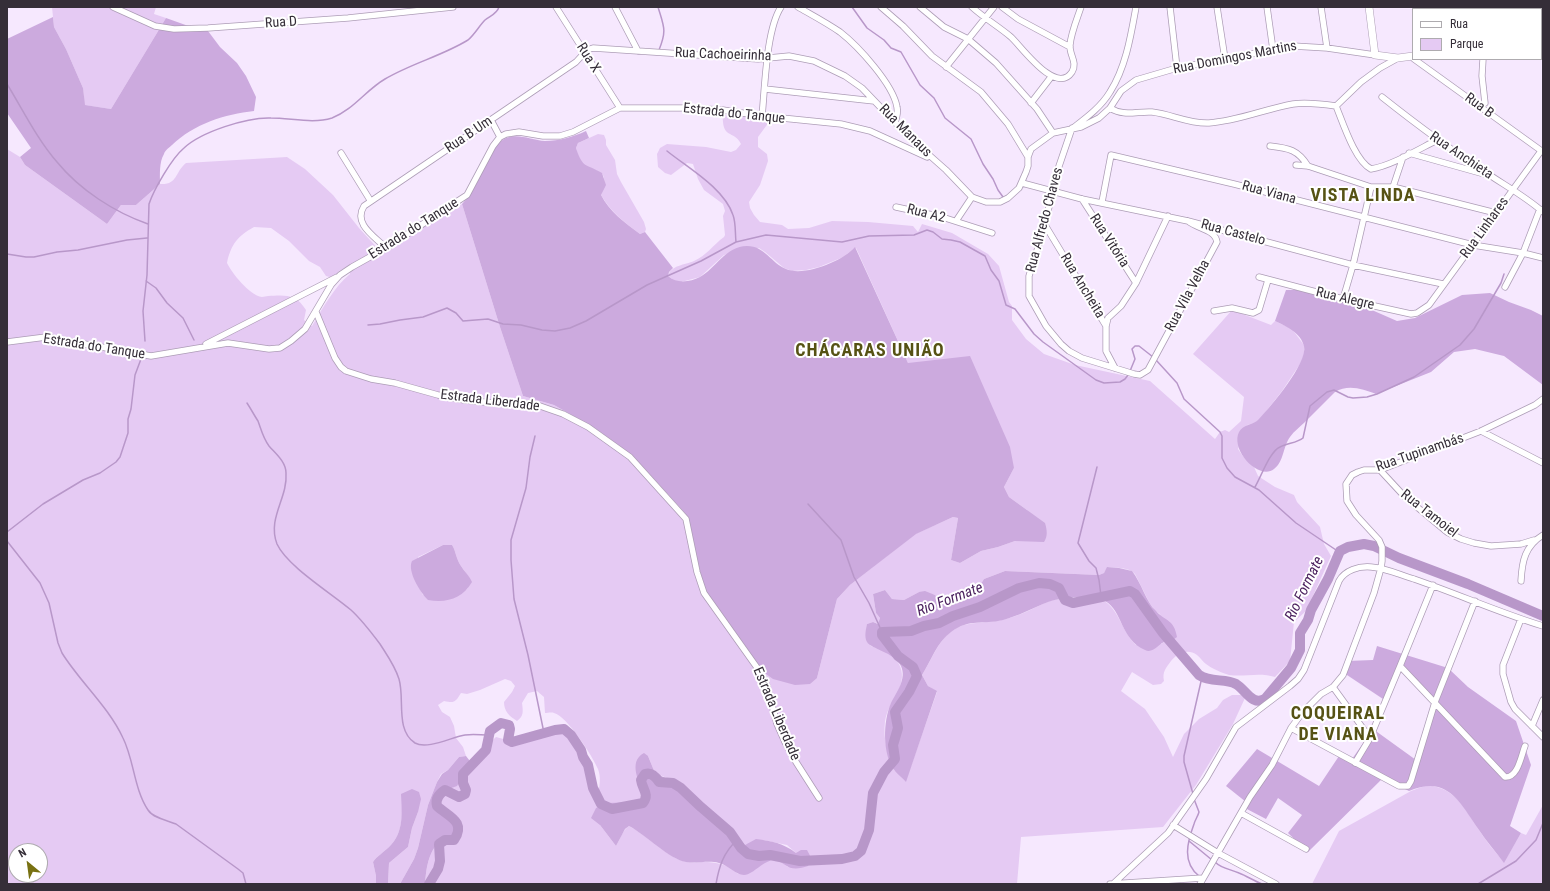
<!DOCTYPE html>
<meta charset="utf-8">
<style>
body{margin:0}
#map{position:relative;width:1550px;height:891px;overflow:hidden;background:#f6e8fe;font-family:"Roboto Condensed",sans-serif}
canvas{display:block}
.frame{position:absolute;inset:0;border:8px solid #352e38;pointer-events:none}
.legend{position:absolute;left:1412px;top:8px;width:130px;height:52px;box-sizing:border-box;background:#fff;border:1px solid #aeabaf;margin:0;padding:5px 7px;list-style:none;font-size:12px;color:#352e38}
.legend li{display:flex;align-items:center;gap:8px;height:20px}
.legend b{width:20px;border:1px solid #aeabaf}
.north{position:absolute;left:8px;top:843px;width:40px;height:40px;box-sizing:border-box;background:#fff;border:1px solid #aeabaf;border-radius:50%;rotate:331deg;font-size:11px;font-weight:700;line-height:16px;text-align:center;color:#352e38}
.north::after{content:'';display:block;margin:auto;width:14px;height:18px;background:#787112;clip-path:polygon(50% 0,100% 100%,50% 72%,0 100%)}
</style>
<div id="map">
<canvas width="1550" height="891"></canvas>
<div class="frame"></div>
<ul class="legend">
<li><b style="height:5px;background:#fff"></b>Rua</li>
<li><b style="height:11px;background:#e5caf3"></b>Parque</li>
</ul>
<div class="north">N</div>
</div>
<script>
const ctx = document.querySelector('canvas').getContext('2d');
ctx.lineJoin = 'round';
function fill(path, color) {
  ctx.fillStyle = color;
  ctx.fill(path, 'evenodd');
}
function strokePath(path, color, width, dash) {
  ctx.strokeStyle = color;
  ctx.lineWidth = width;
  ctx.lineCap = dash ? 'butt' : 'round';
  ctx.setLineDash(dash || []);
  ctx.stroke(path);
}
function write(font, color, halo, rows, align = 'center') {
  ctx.font = font + ' "Roboto Condensed",sans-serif';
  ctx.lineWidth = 4;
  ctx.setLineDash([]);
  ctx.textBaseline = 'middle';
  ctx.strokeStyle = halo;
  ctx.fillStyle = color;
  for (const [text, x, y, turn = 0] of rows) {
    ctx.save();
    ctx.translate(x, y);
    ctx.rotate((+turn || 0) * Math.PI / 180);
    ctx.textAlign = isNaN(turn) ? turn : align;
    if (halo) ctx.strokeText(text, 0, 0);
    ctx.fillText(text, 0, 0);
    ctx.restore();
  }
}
fill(new Path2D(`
 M52,7H156L154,14L166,18L111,109L84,105L83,88L66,49L54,27Z
 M723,112L769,122L758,137V147L767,154L768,161L760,185L749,202L750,208L754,215L760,222L782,225L788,229L809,228L832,221L868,222L913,226L918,232L922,224L952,233L988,254L999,266L1009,302L1012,306V320L1026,339L1044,354L1075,365L1150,381L1215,439L1220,432L1225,430L1229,432L1241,421L1244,397L1193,354L1232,310L1271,325L1275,321L1292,329L1304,345V354L1302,361L1282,391L1260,419L1255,423L1247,425L1238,449L1242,455L1254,467L1258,476L1275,487L1294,495L1297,502L1320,527L1324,544L1331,556L1306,611L1294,622L1290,661L1275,677C1260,672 1244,677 1229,675C1222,673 1211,668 1206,664C1203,662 1201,658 1197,655C1188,648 1177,653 1171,661C1166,668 1162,672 1164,681L1161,684L1153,685L1132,672L1121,691L1145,709L1164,737L1173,757L1184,734L1199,719L1217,708L1223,700L1232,695H1241L1245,698L1233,724L1196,785L1163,827L1021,837L1017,884H425C426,869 428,853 439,842L452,840L450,814L441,813C437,804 438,793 448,788L470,767L476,763L484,748L496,737L507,740L518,739L548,735L556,729L565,728L572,737L583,760L594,795L598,794C600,785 601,777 598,769C593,757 567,716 554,713C552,712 547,713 545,713L544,697L537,691L528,693L522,703C523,711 524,716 517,721C509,716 504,711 504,702L512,692L515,686L511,681L505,679L480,690L467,694L461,693C455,703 454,703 444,701L438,705L442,712L450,717L454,726L456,738L463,747L466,756L459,757L448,770L441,774L437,782L428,805L418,848L414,859L400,884H388L389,863L408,847L412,828L418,812L402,795C402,813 404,833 389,847C384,852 377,856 373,862L376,876V884H7V149L20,157L25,165L107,224L121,205H136L160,184C178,185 174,173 186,163L287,157L305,169L333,195L359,228L381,252L462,204L500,327L523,396L554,405L596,429L633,456L685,513L691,529L713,605L746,647L762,671L817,678L837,599L850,585L915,534L953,517L958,518L951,560L960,563L981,551L998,547L1015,541H1044L1027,510L1009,497L1004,487L1014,468L908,363L856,248L841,258L819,267L806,270L792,271L784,268L765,252L759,248L724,255L700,277L681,282L675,281L668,276C671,265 685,265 694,261C706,256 713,245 724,237L725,235L723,216L725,211L723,204L704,190L698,179L693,164L687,163L671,175L665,173L658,167L657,154L660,148L667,144L706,147L731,152L736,150L741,144C734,129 721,141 723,112ZM254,227L271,228L289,241L309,261L320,267L326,276L333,278L339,271L349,266L350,274C334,287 323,308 312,326L304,320L306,310C296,294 286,295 268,296C266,296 264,297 262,297C249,295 232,273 227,263C231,244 238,236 254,227ZM443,545H452C456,551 456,559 461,566C464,571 469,575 471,582L467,589L460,594L423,595L418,585V557ZM1108,567C1116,568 1129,567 1135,574L1149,602L1155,611L1160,614L1166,641L1161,644L1136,645C1123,633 1118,608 1104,601C1091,595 1061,597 1047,602C1034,608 1019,616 1005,619C985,625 968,619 950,632C937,643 931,661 922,675L928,686L937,692L911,766L895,771C887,756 883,738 885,721C887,709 894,700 899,690C909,665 893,652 871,646L866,636L867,624L873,622L879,624L880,618L876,613L873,594L885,590L892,599L904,600L919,592L935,595L939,599L948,603H954L977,590L984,579L1005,571L1099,575L1104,573ZM648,756L655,773L674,781L712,816L733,830L745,845L763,840L787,845L796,853L788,867L778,860L768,861L738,874C727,864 717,862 702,862C696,863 689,863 683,861C663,854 648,836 629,826C622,831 620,839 616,846L600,825L631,803L643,802L645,797L643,792ZM16,851H40V875H16Z
 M598,134L604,135L606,140V145L615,160L617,174L621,182L644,222L646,229L645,232L640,234C625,223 610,211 601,195C613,162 590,177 580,161C578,157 577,152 576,148L578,143Z
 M1427,785C1456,788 1465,809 1479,830C1486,841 1495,852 1504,862L1521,833L1526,835L1543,805V884H1312L1339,831L1411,791Z`), '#e5caf3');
fill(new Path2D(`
 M53,17L54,27L66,49L83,88L85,105L111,109L166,18L194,28L205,27L220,47L237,63L246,76L256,97L254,111C225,114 194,124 172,145C170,147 165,150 164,154C159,162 160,175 160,184L136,205H121L107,224L25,165L20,157L31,148L7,113V39Z
 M586,131L589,138L578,143L576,148C583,169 585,163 602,173L606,185L601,195C609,211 625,223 640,234L645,232L673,268L669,272L668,276C677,284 690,282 700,277C715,269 726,246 747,246C765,246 771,263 786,269C804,277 843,261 855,247L908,363L970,356L1010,447L1014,468L1004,487L1009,497L1045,523C1047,530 1048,536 1044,542L1015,541L998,547L981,551L960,563L951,560L958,518L953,517L916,534L850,585L837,599L817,678L810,684L795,685L773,679L762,671L746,647L713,605L704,590L691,529L685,513L633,456L596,429L554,405L523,396L500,327L462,204C466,199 471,195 473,190C482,174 487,153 500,142C513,130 530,140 545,141C559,141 573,137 586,131Z
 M1286,290H1297L1365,307L1397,321L1415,318L1462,295L1490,293L1509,302L1531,310L1543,316V385L1504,356L1475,349L1454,352L1431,372L1376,394C1363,389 1348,384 1335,392C1325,402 1315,412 1305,422C1300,427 1294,431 1290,437C1283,446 1284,462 1274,469C1259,481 1230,450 1239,432C1243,424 1254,425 1259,419C1271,406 1308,363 1304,346C1301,333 1286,326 1275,321Z
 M443,545H452C456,551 456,559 461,566C464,571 469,575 472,582C462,599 447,603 428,600C420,592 407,571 412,561Z
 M1107,567L1119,568L1132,571C1141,582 1146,602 1156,611C1166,622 1174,619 1177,637C1172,641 1171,640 1166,641C1158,644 1153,654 1145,650C1120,639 1123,611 1105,601C1092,594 1061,597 1048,602C1033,608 1018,616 1003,620C982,625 970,618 951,632C937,642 931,661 922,675L928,686L937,691L906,782C903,778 898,775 895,771C882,755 883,721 891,703C896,693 907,679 901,666C894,652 871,649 867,642C864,637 866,629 867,624L873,622L878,624L880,618L876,613L873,594L885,590L892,599L904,600L919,592L925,591L935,595L939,599L948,603H954L977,590L984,579L1005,571L1099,575L1104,573Z
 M1377,646L1448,668L1468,687L1516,721L1531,765L1510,826L1521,833L1504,863C1496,852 1486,841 1479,830C1460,803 1448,774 1409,791L1383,778L1308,852L1288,833L1302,815L1278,798L1266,819L1243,807L1246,802L1226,786L1257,749L1319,786L1341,753L1352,759L1373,729L1416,760L1435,708L1401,666L1386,701L1341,671L1347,661L1373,660Z
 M644,753L648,756L655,773L688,789L712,816L733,830L745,845L756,839C772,841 783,843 796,853L801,850H807C811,857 812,859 808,866C799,869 792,870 785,865C782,863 779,861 777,860C763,859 755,874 744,875C736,875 728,865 719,863C708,860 697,864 686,862C669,859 646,835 629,826L625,829L616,846L600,825L591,818L596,808L606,803L643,802L645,797C640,784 627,762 644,753Z
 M466,756L473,765L464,774L457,786L443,791C439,799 437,804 441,813L450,814L456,818L452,840L439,842C428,853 426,869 425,884H400L414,859L418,848L428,805L437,782L442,774L448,770L459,757Z
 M412,789L419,792L421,799L418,812L412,828L408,847L389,863L388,884H376V876L373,862C377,856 384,852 389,847C404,833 402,813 401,794Z`), '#ccaade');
strokePath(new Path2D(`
 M658,7C664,27 667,30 659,50
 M852,7L867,28L884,40L891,48L901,52L920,85L934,98L945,118L971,139L983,164L993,179L998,190L1003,197
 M7,84C23,110 37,139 57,162C80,190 114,212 148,224
 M667,151C688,168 724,188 733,215C736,223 735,233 736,242
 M7,254L26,257H34L57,252L78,250L127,240L147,238
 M146,281L156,288L167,303L183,318L194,340
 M368,325L380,324L400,320L423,317L447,308L456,313L463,321L488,319L503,324L521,325L542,330L555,331L570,328L586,321L647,285L701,261L736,242L766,235L842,242L869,236L914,235L927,230L933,232L942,239L951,240L960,242L985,256L991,270L999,281L1006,305L1015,309L1034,334L1043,342L1096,380L1104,383L1120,382L1125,379L1128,375
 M145,341L143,311L147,275L149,204C154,189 172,158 184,148C201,132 247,117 271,118C291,118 313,124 332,118C353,110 366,90 385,79C412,63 442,56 468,40C475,34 479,26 485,20C490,16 497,14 499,7
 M1156,360L1177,383L1184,399L1220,432L1222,436V458L1227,468L1235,477L1259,490L1296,523L1339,552
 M1130,371L1135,359L1132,349L1135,346H1139L1153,357
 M247,403C251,409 254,415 258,421C261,429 263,438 269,446C276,454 286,462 286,473C288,498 267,518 277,544C287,566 331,593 351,610C362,620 371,632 380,644C387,655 395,666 399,679C405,699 395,730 415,743C427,750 452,737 465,735C473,734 481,735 489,735
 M535,436L530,457L526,488L511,540V560L514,599L528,655L544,733
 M1097,467L1078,543L1089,561L1096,568L1099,580L1101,596
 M1255,487C1261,477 1270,451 1280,447C1287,443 1297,443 1303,438L1310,406L1327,392L1334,390L1348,397L1353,398L1367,397L1377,394L1414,377L1460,345L1474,329L1501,283L1504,274
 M808,504L841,540L854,577L869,603L882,632
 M7,532L43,504L83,480L100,473L116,462L120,457L128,433V419L131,409L135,375L141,359
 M7,541L40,583L49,603L58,643L62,653C80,682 108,706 123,738C134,760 134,789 148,810C153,818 168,821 176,824L238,869L243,873L246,884
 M1193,794L1184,762V756L1202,677
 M1194,799L1199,812C1198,816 1195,820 1194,824C1187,843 1182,862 1199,876
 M1189,841L1212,860
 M1215,862C1222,869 1230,869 1239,873C1247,876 1254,881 1262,884
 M716,884C719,867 723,853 737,840
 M1478,884L1516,861L1536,840L1543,823`), '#b897c9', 1.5);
strokePath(new Path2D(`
 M429,884L438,869L440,861L439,844L445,840H454C467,821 447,816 437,806C435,799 439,794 445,790L459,797L465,794L466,790L463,783V774L486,750L490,731L501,723L509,725L510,729L508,740L512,742L555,730L564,729L571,735L581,750L583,757L588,765L593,788L601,804L612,809L643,803C650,794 642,789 641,780L645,774C652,772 656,777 659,782L673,783L681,788L701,807L730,832L741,848L748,854L759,856L770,855L800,861L842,859L855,856L861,851L869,830L873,793L884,772L895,759L893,745L898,728L895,712L909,692L917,676L913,667L898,656L882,635V632L911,631L924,626L939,623L953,616L980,607L1019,588L1039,583L1050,584L1059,588L1065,600L1073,603L1130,591L1135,594L1163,633L1199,675C1211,683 1225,678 1236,684C1246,690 1252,706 1265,699L1291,668L1300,650V633L1308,620L1311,610L1328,579L1340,551L1348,547L1364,544L1374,546L1399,558L1468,584L1543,616`), '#b897c9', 10);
const minor = new Path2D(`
 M113,7L155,26L174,29L208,28L348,18L453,7
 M556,7L620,108
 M615,7L638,51
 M798,7C812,15 827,23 840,32C858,46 893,84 897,107C898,112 897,117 895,122
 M881,7L903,26L932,56L981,92L1008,124L1028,157
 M920,7L944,27L968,39L996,63L1037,109L1053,133
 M972,7C984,18 998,26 1011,37C1021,46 1056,96 1072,72C1078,62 1069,55 1070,45C1071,33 1077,19 1081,7
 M1002,7L1018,19L1070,47
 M1170,7L1177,68
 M1217,7L1225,59
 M1267,7L1273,50
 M1321,7L1327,48
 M1423,7V9
 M1438,9L1444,7
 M1414,59L1543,152
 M1483,59L1482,76L1485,103
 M946,67L994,7
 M765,89L874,101
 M1382,97C1416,124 1451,150 1488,174C1506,186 1526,197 1543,212
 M1031,103L1051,77
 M1336,106C1343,123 1355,161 1371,169C1391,166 1419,149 1437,140
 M1110,108C1124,117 1137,111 1152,112C1171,114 1189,124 1209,123C1238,121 1265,109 1293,104C1307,102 1322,104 1336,106L1361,82L1380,68L1398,58
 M762,116C765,88 766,30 781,7
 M491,120L500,137
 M1072,128L1056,175L1045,225L1029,276V296L1046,326L1061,344L1069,351L1082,358L1134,374L1140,375L1148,370L1217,242C1215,229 1197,229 1188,221
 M1073,128C1086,118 1101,107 1110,92C1126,67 1131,35 1136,7
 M1270,146C1289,148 1298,150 1308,166
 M341,153L370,200
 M1409,153L1484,174
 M1296,165L1308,166L1371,187H1393L1496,213
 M1022,183L1082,199L1188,221L1353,265L1443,284
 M1393,187L1403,157
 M1082,199L1136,283
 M1102,202L1111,155L1234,184L1473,245L1523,253L1543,258
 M896,207L942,217L992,233
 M956,221L972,197
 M1045,225L1106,326
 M386,248C374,236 353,224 364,206L576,62L587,50L593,48L758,59L789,56L814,61L845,76L862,88L911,139L946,170L972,197L986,202H1000L1008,198L1019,188L1026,172L1028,166V157L1031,149L1053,133L1081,127L1099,118L1110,108L1121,91L1136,80L1177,68L1293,46L1327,48L1375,55
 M1259,277L1343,299L1411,314L1417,313L1429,305L1541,151
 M1505,287L1523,253L1540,209
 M1343,299L1353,265L1371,187
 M1214,311L1232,308L1253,313L1259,310L1268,280
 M316,312L335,358L341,367L346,371L371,379L395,383L438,395L464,400L493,403H516L540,406L563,414L588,427L630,457L686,519L697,572L704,593L758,669L767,686L777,724L785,742L796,762L819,798
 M7,342L46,337L151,356L228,343L269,349L280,348L291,341L305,329L331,285L340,275L352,267L386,248L467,195L493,146L500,137L506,134L519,132L543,136H560L573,132L620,108H687L723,110L762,116L841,124L870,131L927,157
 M206,344L337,277
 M1115,368L1106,351V326L1108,318L1121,306L1136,283L1168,216
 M1481,431L1543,463
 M1380,470L1405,497L1447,532L1461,539L1474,543L1491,546L1521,544L1534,540
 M1521,581C1522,561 1525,546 1543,535
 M1521,619L1503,665V674L1511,702L1515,709L1543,737
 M1400,666L1433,585
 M1333,687L1370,738
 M1532,726L1543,700
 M1291,728L1399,786H1408L1411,781L1435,702L1475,601
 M1355,763L1370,738L1400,666L1505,777C1518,778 1521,756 1525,746
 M1241,813L1306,849
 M1173,825L1218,853L1276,884
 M1114,883L1168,833L1206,779L1236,727L1290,686L1298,679L1304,670L1339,581C1345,570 1359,566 1371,567C1386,568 1400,575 1414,579C1458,594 1500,613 1543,626
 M1110,884L1203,878
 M1200,884L1250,797L1272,765L1291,728L1302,713L1321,694L1333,687L1343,675L1374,593L1381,568L1382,561V547L1379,540L1356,515L1347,501L1346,484L1352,475L1358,472L1364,470H1380L1481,431L1535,405L1543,399`);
const major = new Path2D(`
 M1369,7L1375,55L1398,58L1413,56
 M1534,7L1536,9
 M1541,12L1543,14
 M1541,50H1543`);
strokePath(minor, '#ad9db6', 7);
strokePath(major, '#ad9db6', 8);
strokePath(minor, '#fff', 5.5);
strokePath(major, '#fff', 7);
write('14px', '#352e38', '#fff', [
 ["Rua D",281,23,-4],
 ["Rua Cachoeirinha",723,55,2],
 ["Rua X",588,58,58],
 ["Rua Domingos Martins",1235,58,-11],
 ["Rua B",1479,106,36],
 ["Estrada do Tanque",734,114,6],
 ["Rua Manaus",905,131,45],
 ["Rua B Um",469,135,-34],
 ["Rua Anchieta",1461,156,34],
 ["Rua Viana",1269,193,15],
 ["Rua A2",926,214,14],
 ["Rua Alfredo Chaves",1045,220,-75],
 ["Rua Linhares",1485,228,-54],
 ["Estrada do Tanque",414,229,-32],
 ["Rua Castelo",1233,233,15],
 ["Rua Vitória",1109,241,57],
 ["Rua Ancheita",1082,286,59],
 ["Rua Vila Velha",1188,296,-62],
 ["Rua Alegre",1345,299,13],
 ["Estrada do Tanque",94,347,9],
 ["Estrada Liberdade",490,401,7],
 ["Rua Tupinambás",1420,453,-19],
 ["Rua Tamoiel",1429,514,38],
 ["Estrada Liberdade",776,714,67]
]);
write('italic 15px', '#4b215e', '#fff', [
 ["Rio Formate",1305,589,-64],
 ["Rio Formate",950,600,-21]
]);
ctx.letterSpacing = '1px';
write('bold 18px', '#565214', '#fff', [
 ["VISTA LINDA",1363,196],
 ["CHÁCARAS UNIÃO",870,351],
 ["COQUEIRAL",1338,714],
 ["DE VIANA",1338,735]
]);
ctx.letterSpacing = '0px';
</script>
